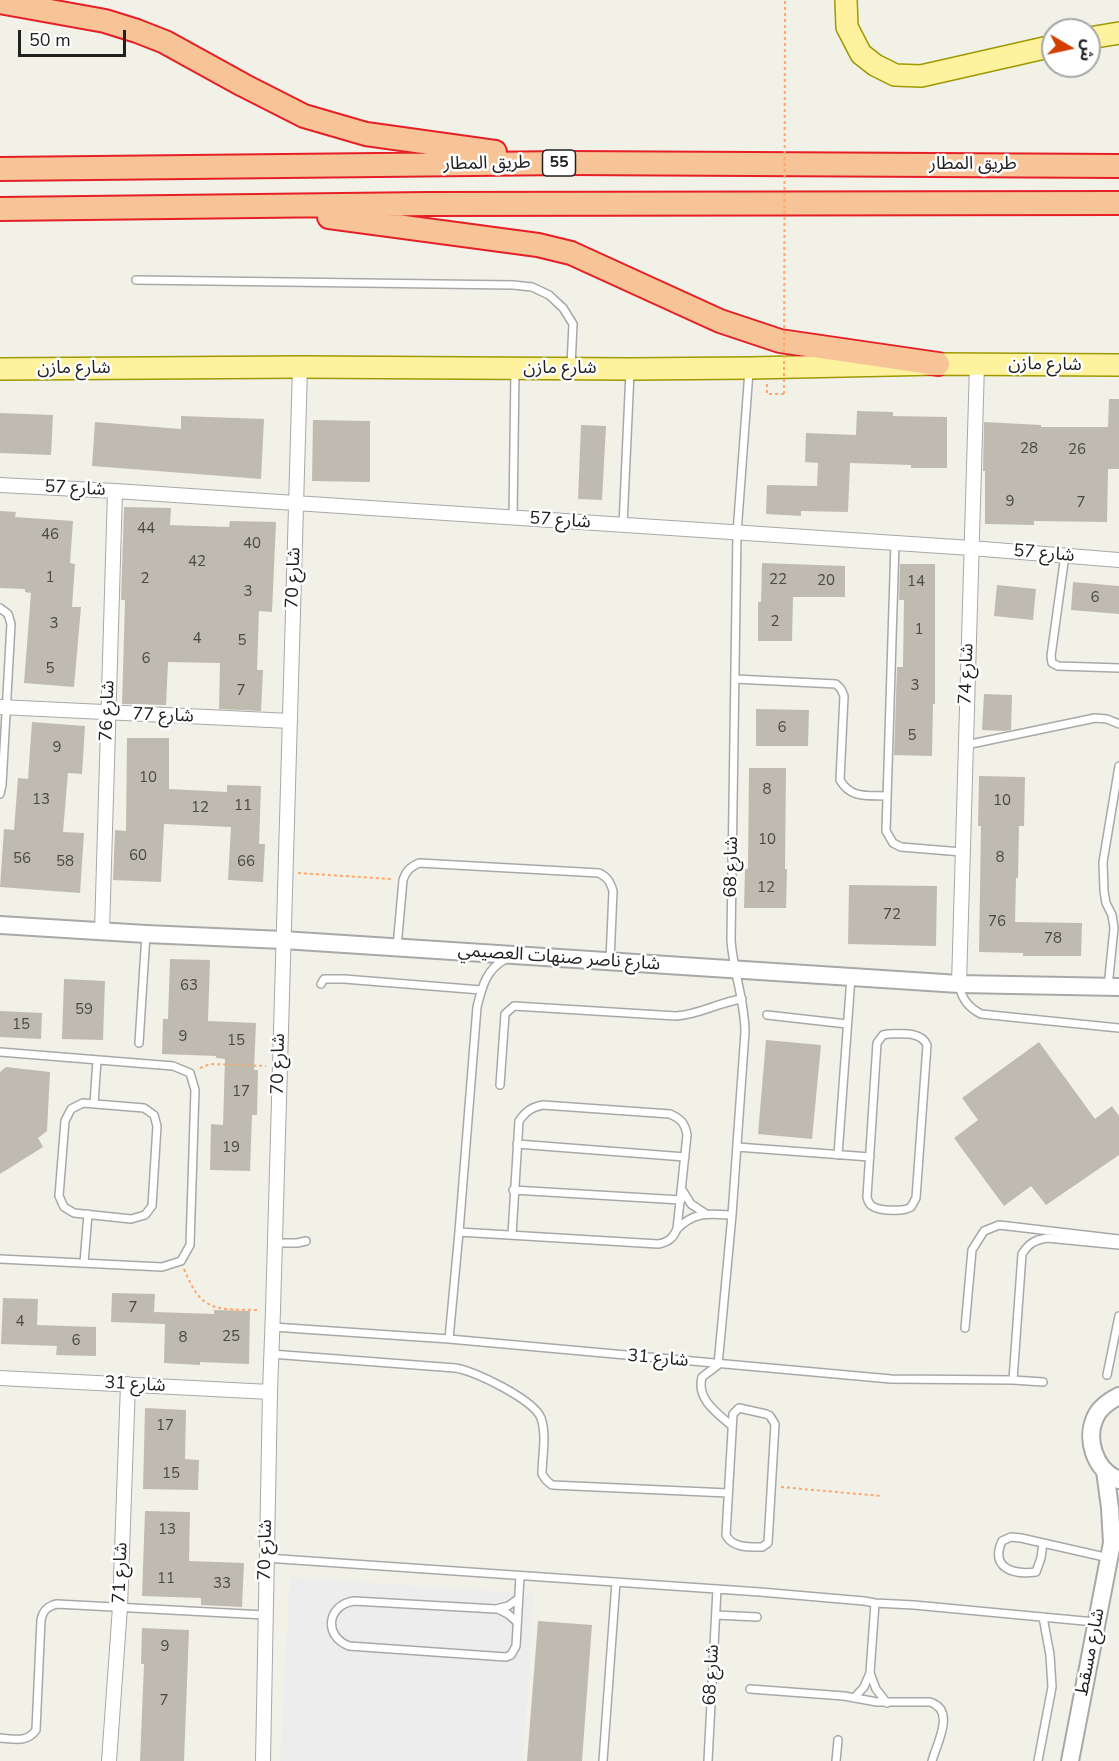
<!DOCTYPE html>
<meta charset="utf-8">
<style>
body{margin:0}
#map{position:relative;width:1119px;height:1761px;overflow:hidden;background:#f2f1e7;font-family:"Nunito Sans","Noto Sans Arabic",sans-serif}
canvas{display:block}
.north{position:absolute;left:1041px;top:18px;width:60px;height:60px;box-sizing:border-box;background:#fff;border:2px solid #a6a6a6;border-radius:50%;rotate:99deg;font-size:16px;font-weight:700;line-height:24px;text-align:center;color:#212121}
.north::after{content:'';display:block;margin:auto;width:21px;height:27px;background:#d23f00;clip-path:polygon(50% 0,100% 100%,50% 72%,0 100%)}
.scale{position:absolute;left:18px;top:30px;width:108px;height:27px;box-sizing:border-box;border:3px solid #212121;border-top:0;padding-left:8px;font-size:18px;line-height:21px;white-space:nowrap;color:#212121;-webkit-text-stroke:4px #fff;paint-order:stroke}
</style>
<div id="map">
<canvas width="1119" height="1761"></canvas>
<div class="north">ش</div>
<div class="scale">50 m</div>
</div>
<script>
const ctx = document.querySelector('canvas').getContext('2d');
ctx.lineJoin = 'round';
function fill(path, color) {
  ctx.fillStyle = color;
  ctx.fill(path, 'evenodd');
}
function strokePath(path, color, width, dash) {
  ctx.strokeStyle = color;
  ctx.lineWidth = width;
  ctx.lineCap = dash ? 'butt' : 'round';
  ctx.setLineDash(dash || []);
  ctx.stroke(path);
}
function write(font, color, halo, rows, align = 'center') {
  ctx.font = font + ' "Nunito Sans","Noto Sans Arabic",sans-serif';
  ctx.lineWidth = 5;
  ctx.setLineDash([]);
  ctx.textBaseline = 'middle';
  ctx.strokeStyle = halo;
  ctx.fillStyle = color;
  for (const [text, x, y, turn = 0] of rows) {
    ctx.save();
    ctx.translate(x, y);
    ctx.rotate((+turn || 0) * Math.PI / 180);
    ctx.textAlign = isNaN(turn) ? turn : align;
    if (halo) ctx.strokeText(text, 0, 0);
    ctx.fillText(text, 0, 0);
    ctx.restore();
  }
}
fill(new Path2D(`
 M290,1577L534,1594L523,1761H280Z`), '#ededed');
fill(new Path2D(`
 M1109,399H1119V469H1108L1107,522L1034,521V525L985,524V471H983L984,422L1041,425V427H1108Z
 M857,411L893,412V416L947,417V468H911V465L850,463L848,512L801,511V516L766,514L767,485L817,486L818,463L805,462L806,433L856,435Z
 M0,413L53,415L51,455L0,453Z
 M181,416L264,419L261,479L92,466L95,422L181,429Z
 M313,420L370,421V482L312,481Z
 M581,425L606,426L602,500L578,499Z
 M124,507L171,508L170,525L229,527L230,521L276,522L272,612L259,611L257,670H263L261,711L219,709L220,663L168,662L166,705L122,704L125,600H121Z
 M0,511L16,512L15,517L73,521L70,563L75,564L72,607H81L74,687L24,683L31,593L25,592V589L0,588Z
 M762,563L845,566V597H793L792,641H758V602H761Z
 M900,564H935V704H933L932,756L894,755L897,667H903L904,600H899Z
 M1073,582L1119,586V614L1071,610Z
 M997,585L1036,589L1033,620L994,616Z
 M984,694L1012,695L1011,730L1004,731L982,730Z
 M756,709L809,710L808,746H756Z
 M32,722L85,726L82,774L68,773L63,832L84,833L80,893L0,887L4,829L14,830L18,778L28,779Z
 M127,738H169V789L227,792V785L261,786L259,844H265L263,882L228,880L231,827L164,824L161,882L113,880L115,830L126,831Z
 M749,768H786L785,869H787L786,908H744L745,869H748Z
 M979,776L1025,777L1024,826H1019L1018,878H1016L1015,922L1082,923L1081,956H1023V953L979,952L981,826H978Z
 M849,885L937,886L936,946L848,944Z
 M170,959L210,960L208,1021L256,1023L254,1070H258L257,1115H252L250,1171L210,1170L211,1124L223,1125L225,1059L216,1058V1056L162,1054L163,1019H168Z
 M64,979L105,981L103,1040L62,1039Z
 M0,1011L42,1013L41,1039L0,1037Z
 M766,1040L821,1045L812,1139L758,1134Z
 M1039,1042L1095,1119L1112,1106L1119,1116V1155L1046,1205L1031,1186L1004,1206L954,1138L978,1120L962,1098Z
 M6,1067L50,1072L47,1131L38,1138L43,1147L0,1174V1072Z
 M112,1293L155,1294L154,1312L214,1314V1310L250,1311L249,1364L200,1362V1365L164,1363L165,1324L111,1322Z
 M3,1298L38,1299L37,1325L96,1327V1356L56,1355L57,1346L1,1344Z
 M145,1408L186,1410L185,1459L199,1460L198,1490L143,1489Z
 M145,1511L190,1512L189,1561L244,1563L242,1607L201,1605V1598L142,1596Z
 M538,1621L592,1625L582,1761H527Z
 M142,1628L189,1630L184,1761H140L144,1664H141Z`), '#bfbbb0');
const service = new Path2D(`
 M136,280L513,285L532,287L549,295L563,308L573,324L571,366
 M513,518L515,371
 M623,525L630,372
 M895,543L886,831L893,843L901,847L962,852
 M1065,555L1051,656L1052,663L1058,666L1119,668
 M0,608L8,614L11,624L2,785L0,794
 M735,679L836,684L841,689L844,696L840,780C851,799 867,795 887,796
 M966,745L1095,718L1107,719L1119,724
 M397,947L403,880C406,871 410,867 419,863L599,873C607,877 610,881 613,891L610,961
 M321,984L324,979H344L481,990
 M959,985C962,999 968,1007 981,1014L1119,1028
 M1108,987L1114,928L1112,915L1106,903L1104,891L1103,862L1119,766
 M767,1015L847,1024
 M888,1034C902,1034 921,1031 927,1045L916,1198L911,1207C904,1212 879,1211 872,1206C868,1203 868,1201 867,1197L877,1043L883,1035Z
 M139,1043L146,934
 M0,1052L173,1066L190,1073L195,1090L190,1245L181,1261L162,1267L0,1259
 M500,1085L505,1014L514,1006L676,1016C699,1015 719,1002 742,999
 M83,1103L144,1108L154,1115L157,1126L152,1206L145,1215L131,1219L74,1213L64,1207L59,1196L65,1121L71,1109Z
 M94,1104L97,1060
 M517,1144L685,1157
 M737,1147L870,1157
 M838,1155L851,977
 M513,1190L681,1200
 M683,1191L691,1204L706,1214
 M677,1229C695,1211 709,1214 732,1215
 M459,1232L658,1244C669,1242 673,1238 677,1229L687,1135C685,1123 681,1119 670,1114L543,1105C532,1107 526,1111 519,1121L512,1235
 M275,1243H297L306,1241
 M84,1263L88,1214
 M273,1327L449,1339L891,1379L1013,1380L1043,1382
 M965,1328L972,1250L984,1231L999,1225L1119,1239
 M449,1339L459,1232L477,1007C482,987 486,969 506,959
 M271,1354L455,1368C474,1370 534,1400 541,1418C547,1435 542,1457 542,1474L546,1480L552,1485L728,1493
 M1107,1375L1119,1316
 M1013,1380L1022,1254C1029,1243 1035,1240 1047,1238L1119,1245
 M739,1408L766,1414L770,1416L775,1424L768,1543L762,1547C749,1547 732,1548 726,1535L733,1414Z
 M732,1426C717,1413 696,1399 702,1377L718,1365L732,1215L745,1032C745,1001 733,971 731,940L737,533L749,371
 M1043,1543L1041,1558L1036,1572C1013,1575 990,1568 1002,1541L1011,1537L1021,1538L1109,1558
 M266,1558L760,1592L864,1601L875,1603L914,1605L1095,1622
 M518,1599L508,1606L496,1609L354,1601C327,1605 323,1636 349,1646L506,1657L511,1655L516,1646L520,1576
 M498,1609L508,1614L517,1622
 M716,1615L757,1617
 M870,1673L876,1689L887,1703
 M750,1689L844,1696L877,1702H930C956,1710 937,1743 932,1761
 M854,1698L864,1687L870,1673L875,1603
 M0,1738C14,1739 27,1743 36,1730L41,1620C43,1610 48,1606 57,1604L265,1615
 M603,1761L616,1582
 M708,1761L717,1589
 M836,1761L838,1740
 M1038,1761L1052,1687L1050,1655L1043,1617`);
const minor = new Path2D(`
 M0,485L115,491L971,548L1119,560
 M0,707L290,721
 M102,931L115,491
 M959,984L977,364
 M0,1378L270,1392
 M109,1761L120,1607L128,1384
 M263,1761L270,1392L273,1310L300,367`);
const tertiary = new Path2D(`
 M0,925L146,934L283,940L959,984L1119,987
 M1119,1396C1111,1400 1102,1406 1097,1414C1084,1437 1094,1470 1119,1480
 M1070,1761L1112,1543L1110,1508L1105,1471`);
const primary = new Path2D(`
 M846,0L847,27L861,54L875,65L895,75L921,76L1053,46
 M1089,38L1119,33
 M0,369L300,367L630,369L750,368L938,364L1119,365`);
const trunk = new Path2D(`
 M0,2L105,21L137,31L165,42L243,85L304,116L366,134L495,152
 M0,169L568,163L1119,166
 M0,209L427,204L1119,203
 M329,217L538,245L571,253L720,321L780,341L938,364`);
strokePath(service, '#a8a8a8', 10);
strokePath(minor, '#a8a8a8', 16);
strokePath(tertiary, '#a8a8a8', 20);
strokePath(primary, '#9e9900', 24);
strokePath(trunk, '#e61f27', 26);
strokePath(new Path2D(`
 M767,384V394H784
 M298,873L391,879
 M200,1068L210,1064L266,1066
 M184,1269C202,1314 217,1309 260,1310
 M781,1487L881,1496`), '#ffa76b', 2, [3, 3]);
strokePath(service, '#fff', 7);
strokePath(minor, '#fff', 14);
strokePath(tertiary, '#fff', 16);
strokePath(primary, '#fff29f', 21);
strokePath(trunk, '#f6c496', 22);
strokePath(new Path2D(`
 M784,394L785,0`), '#ffa76b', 2, [3, 3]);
write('15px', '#484845', null, [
 ["28",1029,449],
 ["26",1077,450],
 ["9",1010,502],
 ["7",1081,503],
 ["44",146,529],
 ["46",50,535],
 ["40",252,544],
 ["42",197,562],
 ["1",50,578],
 ["2",145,579],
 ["22",778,580],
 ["20",826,581],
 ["14",916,582],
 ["3",248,592],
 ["6",1095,598],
 ["2",775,622],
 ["3",54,624],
 ["1",919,630],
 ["4",197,639],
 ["5",242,641],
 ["6",146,659],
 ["5",50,669],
 ["3",915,686],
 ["7",241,691],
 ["6",782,728],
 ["5",912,736],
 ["9",57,748],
 ["10",148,778],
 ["8",767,790],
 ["13",41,800],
 ["10",1002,801],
 ["11",243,806],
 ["12",200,808],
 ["10",767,840],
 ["60",138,856],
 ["8",1000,858],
 ["56",22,859],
 ["58",65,862],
 ["66",246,862],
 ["12",766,888],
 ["72",892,915],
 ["76",997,922],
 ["78",1053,939],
 ["63",189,986],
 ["59",84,1010],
 ["15",21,1025],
 ["9",183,1037],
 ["15",236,1041],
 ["17",241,1092],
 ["19",231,1148],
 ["7",133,1308],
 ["4",20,1322],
 ["25",231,1337],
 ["8",183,1338],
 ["6",76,1341],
 ["17",165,1426],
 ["15",171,1474],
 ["13",167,1530],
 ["11",166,1579],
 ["33",222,1584],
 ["9",165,1647],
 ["7",164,1701]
]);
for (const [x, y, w] of [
 [559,163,33]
]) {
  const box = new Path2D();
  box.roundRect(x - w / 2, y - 13, w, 26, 4.5);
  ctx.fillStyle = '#fff';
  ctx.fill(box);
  strokePath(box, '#212121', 1.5);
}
write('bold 16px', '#212121', null, [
 ["55",559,163]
]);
write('18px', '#212121', '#fff', [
 ["طريق المطار",487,164,-1],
 ["طريق المطار",973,165],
 ["شارع مازن",1045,365,1],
 ["شارع مازن",74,369],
 ["شارع مازن",560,369],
 ["شارع 57",75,489,3],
 ["شارع 57",560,521,4],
 ["شارع 57",1044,554,5],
 ["شارع 70",294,578,-88],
 ["شارع 74",967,674,-88],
 ["شارع 76",108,711,-88],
 ["شارع 77",163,716,2],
 ["شارع 68",732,867,-89],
 ["شارع ناصر صنهات العصيمي",559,958,4],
 ["شارع 70",279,1064,-89],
 ["شارع 31",658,1359,5],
 ["شارع 31",135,1385,3],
 ["شارع 70",266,1550,-89],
 ["شارع 71",121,1573,-88],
 ["شارع مسقط",1091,1652,-79],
 ["شارع 68",712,1675,-87]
]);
</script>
